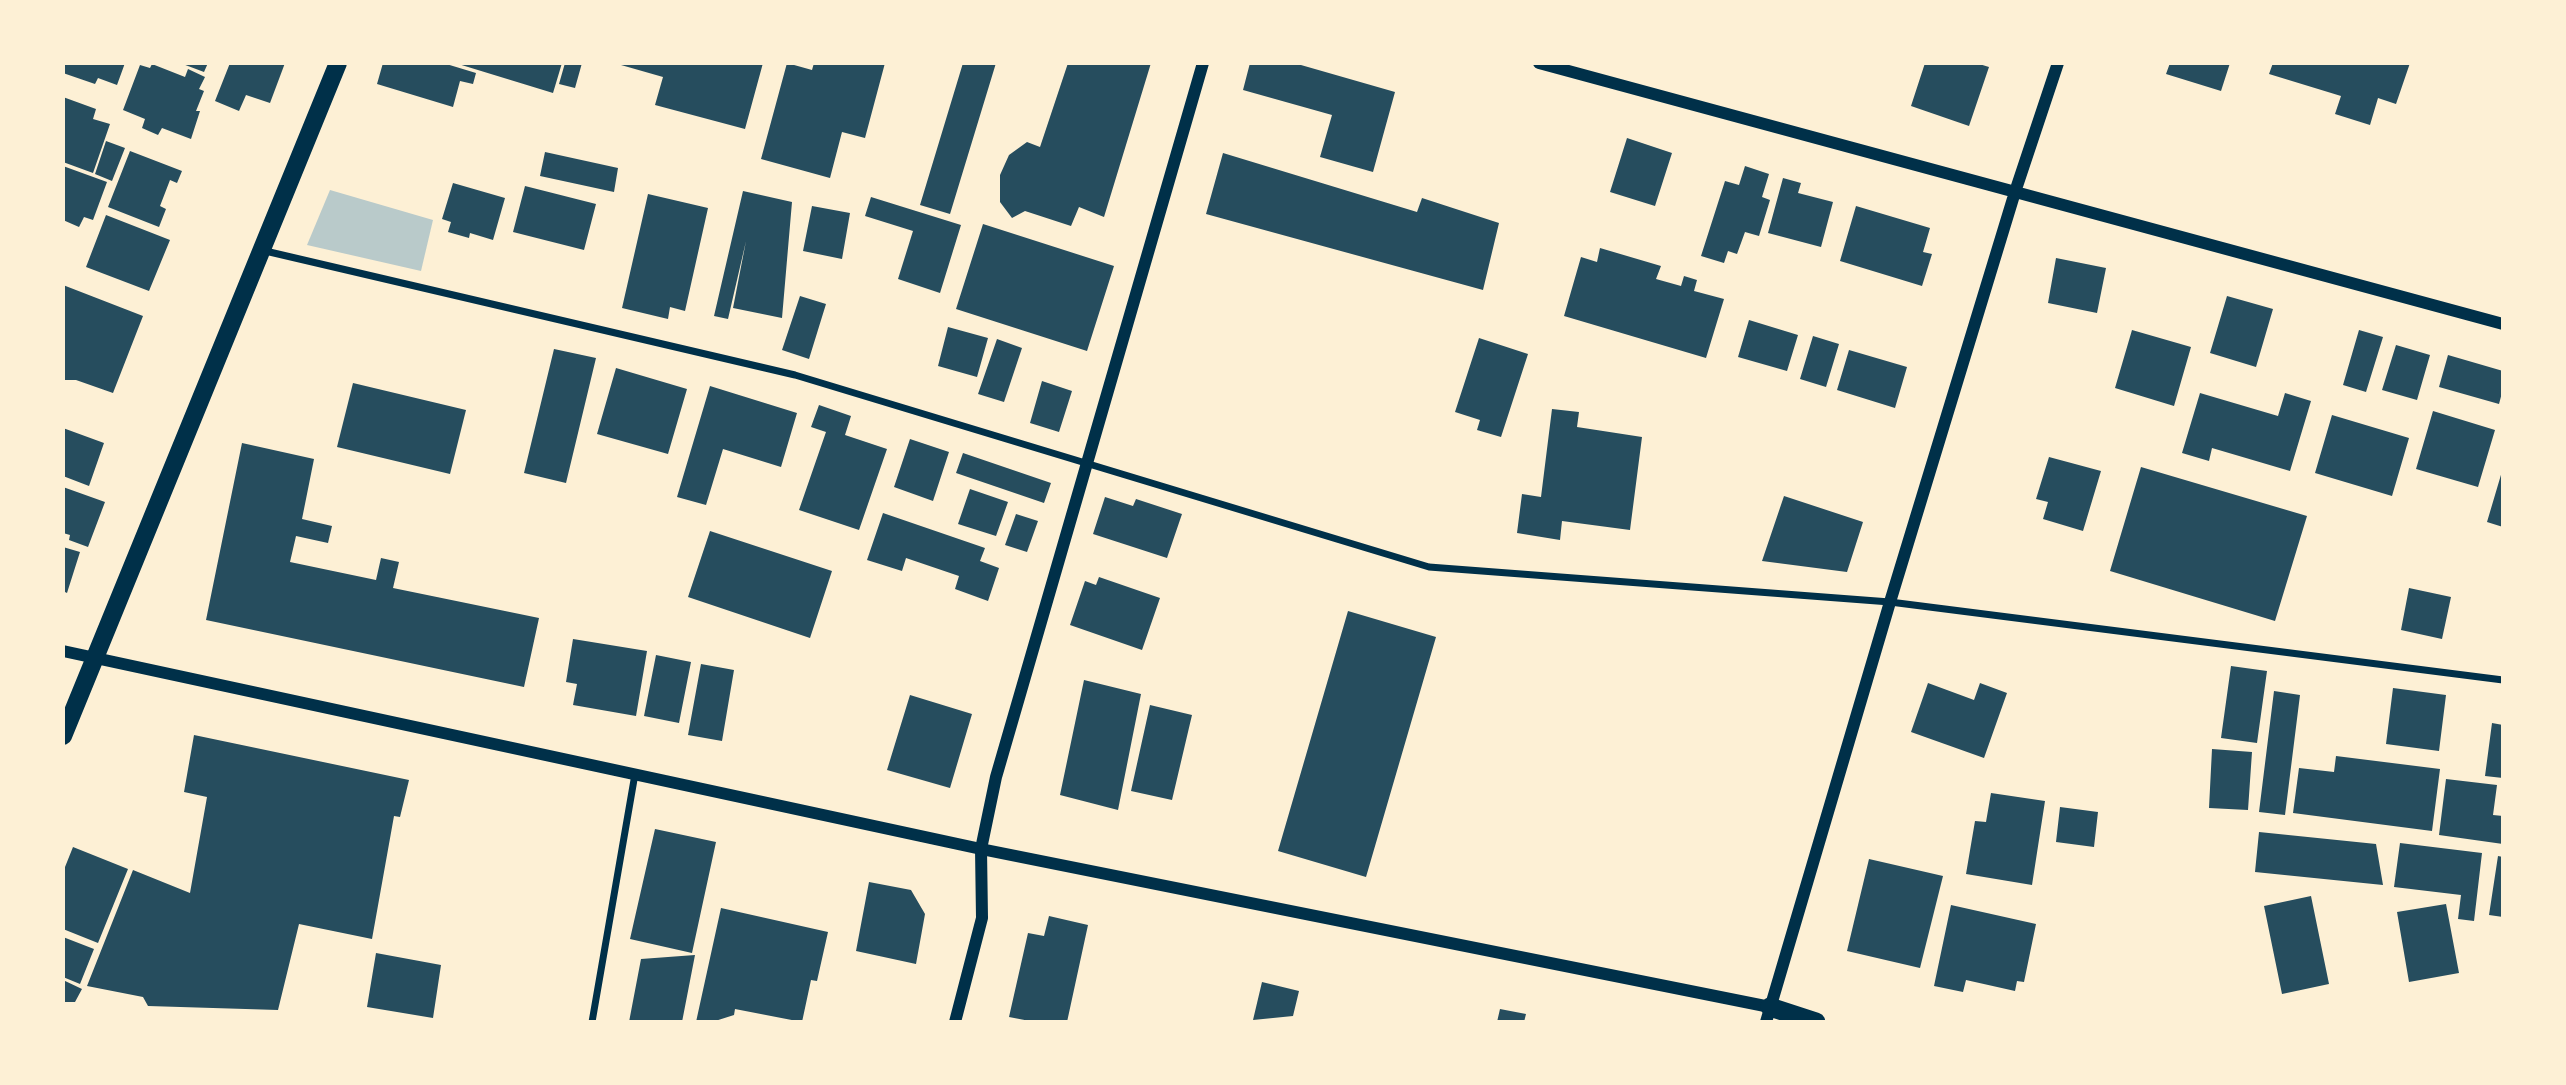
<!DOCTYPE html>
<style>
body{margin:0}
#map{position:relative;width:2566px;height:1085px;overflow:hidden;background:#fdf0d5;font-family:"DejaVu Sans",sans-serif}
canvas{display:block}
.frame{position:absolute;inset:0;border:65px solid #fdf0d5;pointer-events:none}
</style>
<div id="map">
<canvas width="2566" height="1085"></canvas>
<div class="frame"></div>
</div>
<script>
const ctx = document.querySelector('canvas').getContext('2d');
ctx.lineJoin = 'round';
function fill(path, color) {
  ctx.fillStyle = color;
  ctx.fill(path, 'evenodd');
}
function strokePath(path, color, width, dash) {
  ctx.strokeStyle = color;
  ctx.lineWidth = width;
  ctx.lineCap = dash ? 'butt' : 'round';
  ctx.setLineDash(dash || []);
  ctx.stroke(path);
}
fill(new Path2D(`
 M330,190L433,220L421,271L307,245Z`), '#b9caca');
fill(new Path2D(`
 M63,63H125L117,85L98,78L95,84L63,73Z
 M180,63H208L204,72Z
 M230,63H285L270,103L246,95L239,111L215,101Z
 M383,63L396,65L397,63H443L476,73L473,84L460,81L453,107L377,84Z
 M455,63H562L553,93Z
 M565,63H582L575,88L559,84Z
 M614,63H763L745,129L655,105L663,77Z
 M787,63L812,70L814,63H885L865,138L842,132L830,178L761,159Z
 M963,63H996L950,214L920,205Z
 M1068,63H1151L1104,217L1079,207L1071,226L1025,211L1012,218L1000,202V175L1009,155L1027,142L1040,147Z
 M1250,63H1294L1395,92L1373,172L1320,157L1332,115L1243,90Z
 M1925,63H1976L1989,67L1969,126L1911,106Z
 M2170,63H2230L2221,91L2166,74Z
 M2273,63H2410L2396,104L2378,98L2370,125L2335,114L2341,96L2269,74Z
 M152,64L185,77L188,69L205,77L199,89L204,91L196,111H200L191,139L162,128L158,135L142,128L145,119L123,110L140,65L150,68Z
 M63,97L96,109L93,119L110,124L93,173L63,162Z
 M1627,138L1672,153L1655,206L1610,192Z
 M106,141L125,148L112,181L95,174Z
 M130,151L182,171L177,183L170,180L160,206L166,209L159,227L108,207Z
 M545,152L618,168L614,192L540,176Z
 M1223,153L1417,212L1422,198L1499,223L1483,290L1206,214Z
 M63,166L107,182L93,220L84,217L79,227L63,220Z
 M1745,166L1769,174L1762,197L1770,200L1759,236L1745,232L1737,254L1728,251L1724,263L1701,256L1725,181L1739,185Z
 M1783,178L1801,183L1798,193L1833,202L1821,247L1768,233Z
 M453,183L505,198L493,240L470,233L469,238L448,232L451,222L442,219Z
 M525,186L596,204L584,250L513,232Z
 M743,191L792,202L782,318L733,308L746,241L728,319L714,316Z
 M648,194L708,208L685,311L670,307L668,319L622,308Z
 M871,197L961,225L940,293L898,279L913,231L865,216Z
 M812,206L850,213L842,259L803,251Z
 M1856,206L1930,228L1923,252L1932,254L1922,286L1840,261Z
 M106,215L170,240L149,291L86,267Z
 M983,224L1114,266L1087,351L956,309Z
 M1600,248L1661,266L1656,279L1681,286L1684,276L1697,280L1694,291L1724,299L1706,358L1564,316L1581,257L1597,262Z
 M2056,258L2106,268L2097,313L2048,303Z
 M63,285L143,316L113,393L76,380H63Z
 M800,296L826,304L809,359L782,350Z
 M2227,296L2273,309L2256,367L2210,353Z
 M1749,320L1798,335L1787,371L1738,357Z
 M948,327L988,338L977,377L938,366Z
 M2132,330L2191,347L2174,406L2115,388Z
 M2359,330L2383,337L2366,392L2343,385Z
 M1813,336L1839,344L1826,387L1800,379Z
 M1479,338L1528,354L1501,437L1477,430L1480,420L1455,412Z
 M997,339L1022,348L1004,402L978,394Z
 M2396,345L2430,355L2417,400L2382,390Z
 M554,349L596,358L566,483L524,473Z
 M1849,350L1907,367L1895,408L1837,390Z
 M2448,355L2503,371V389L2499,404L2439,387Z
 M616,368L687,389L668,454L597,434Z
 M1042,381L1072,391L1059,432L1030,423Z
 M353,383L466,410L450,474L337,447Z
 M710,386L797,413L781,467L723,449L706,505L677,497Z
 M2200,393L2278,416L2285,393L2311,401L2290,471L2212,448L2209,461L2182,453Z
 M819,405L851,416L845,435L887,449L859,530L799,510L826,432L811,427Z
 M1552,409L1579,412L1577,427L1642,437L1630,530L1562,521L1560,540L1517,533L1522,494L1541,497Z
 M2433,411L2495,430L2478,487L2416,469Z
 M2332,415L2409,438L2392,496L2315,473Z
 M63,428L104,443L89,486L63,476Z
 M910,439L949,452L933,501L894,487Z
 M242,443L314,459L302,519L332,526L328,543L296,536L290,562L376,580L381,558L399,562L393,588L539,618L524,687L206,620Z
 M963,453L1051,483L1044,503L956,473Z
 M2049,457L2101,471L2083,531L2043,519L2048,502L2036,499Z
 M2141,467L2307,516L2275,621L2110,571Z
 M2503,468V527L2487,522Z
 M63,487L105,502L88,547L69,540L70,535L63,533Z
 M970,489L1008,502L996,536L958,524Z
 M1784,496L1863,522L1847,572L1762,561Z
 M1105,497L1133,506L1136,499L1182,514L1167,558L1093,534Z
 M883,513L985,548L980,561L999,568L988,601L955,589L959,576L906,558L902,571L867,560Z
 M1016,514L1038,521L1027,552L1005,545Z
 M710,531L832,571L810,638L688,597Z
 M63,547L80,552L67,593L63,591Z
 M1099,577L1160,598L1142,650L1070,625L1085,581L1096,585Z
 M2409,588L2451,597L2442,639L2401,630Z
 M1348,611L1436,637L1366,877L1278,851Z
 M573,639L647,651L636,716L573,705L577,684L566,682Z
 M656,655L691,662L679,723L644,716Z
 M701,664L734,670L722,741L688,735Z
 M2231,666L2267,671L2257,743L2221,738Z
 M1084,680L1141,694L1118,810L1060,795Z
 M1928,683L1974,700L1980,683L2007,693L1984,758L1911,732Z
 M2393,688L2446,695L2439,751L2386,744Z
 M2274,691L2300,695L2285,815L2259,812Z
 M910,695L972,714L950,788L887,770Z
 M1150,705L1192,715L1172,800L1131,791Z
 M2492,723L2503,725V778L2485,776Z
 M194,735L409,780L400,817L394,816L372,939L299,924L278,1010L148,1006L143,997L87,986L133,870L190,893L207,797L184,792Z
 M2212,749L2252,752L2248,810L2209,808Z
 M2336,756L2440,769L2432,831L2293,813L2299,768L2334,772Z
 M2446,779L2497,785L2493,815L2503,816V844L2439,835Z
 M1991,793L2045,801L2032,885L1966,874L1975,821L1986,822Z
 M2060,807L2098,812L2094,847L2056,842Z
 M655,829L716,842L692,953L630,939Z
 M2259,832L2376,844L2383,885L2255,872Z
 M2400,843L2482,853L2474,921L2458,919L2461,895L2394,887Z
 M73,847L128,869L98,943L63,929V872Z
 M2498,856L2503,857V917L2489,915Z
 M1869,859L1943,876L1920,968L1847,951Z
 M869,882L911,890L925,914L916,964L856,951Z
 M2311,896L2329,984L2282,994L2264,906Z
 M2446,904L2459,973L2409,982L2397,912Z
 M1951,905L2036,924L2024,982L2017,981L2015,991L1966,980L1963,992L1934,986Z
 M721,908L828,932L817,981L811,980L802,1022L735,1009L734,1015L712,1022H696Z
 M1049,916L1088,925L1067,1022H1035L1009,1017L1028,933L1044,936Z
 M63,937L94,949L80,984L63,977Z
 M376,953L441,965L433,1018L367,1007Z
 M695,955L682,1022H629L641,959Z
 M63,980L82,989L75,1002H63Z
 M1262,982L1299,991L1293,1016L1253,1020Z
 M1500,1009L1526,1014L1524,1022H1497Z`), '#264d5e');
strokePath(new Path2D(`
 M261,250L795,375L1429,567L1890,602L2503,680
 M592,1022L635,774`), '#003049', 7);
strokePath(new Path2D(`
 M1539,63L2503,324
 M63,651L981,849L1770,1007
 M955,1022L982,918L981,849L996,777L1203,63
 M1766,1022L1890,602L2015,192L2058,63`), '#003049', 12);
strokePath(new Path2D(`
 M63,736L338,63`), '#003049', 18);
strokePath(new Path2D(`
 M1770,1007L1816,1022`), '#003049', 19);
</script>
